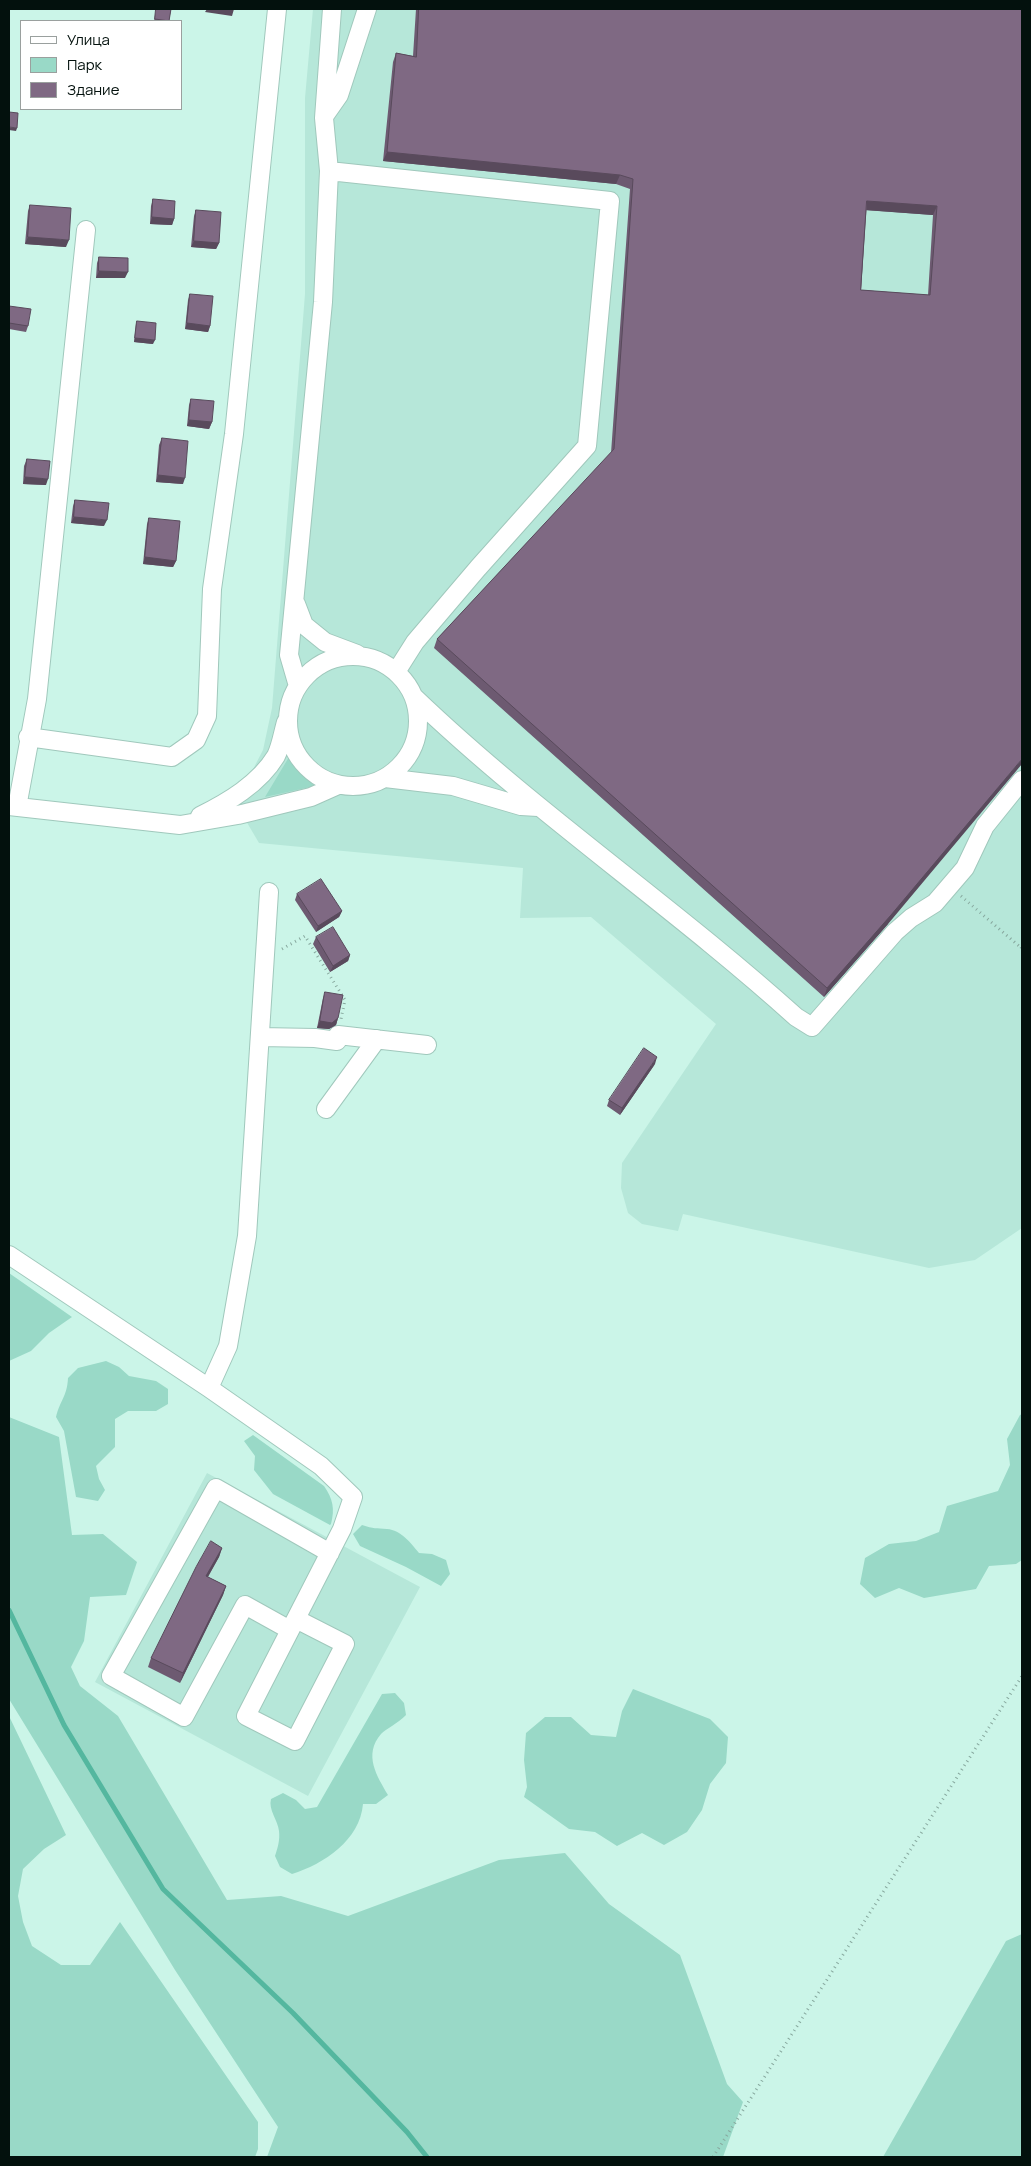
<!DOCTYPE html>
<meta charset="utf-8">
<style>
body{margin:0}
#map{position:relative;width:1031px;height:2166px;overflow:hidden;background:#cbf5e8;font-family:Manrope,sans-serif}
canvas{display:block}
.frame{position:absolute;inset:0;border:10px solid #03110d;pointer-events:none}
.legend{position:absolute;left:20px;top:20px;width:162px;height:90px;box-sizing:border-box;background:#fff;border:1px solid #9aa09e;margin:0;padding:6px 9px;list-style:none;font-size:15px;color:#03110d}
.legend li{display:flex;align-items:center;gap:10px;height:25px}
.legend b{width:25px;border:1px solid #9aa09e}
</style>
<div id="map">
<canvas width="1031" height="2166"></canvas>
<div class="frame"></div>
<ul class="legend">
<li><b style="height:6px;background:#fff"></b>Улица</li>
<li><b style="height:14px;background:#99d9c7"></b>Парк</li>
<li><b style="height:14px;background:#7f6983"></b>Здание</li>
</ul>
</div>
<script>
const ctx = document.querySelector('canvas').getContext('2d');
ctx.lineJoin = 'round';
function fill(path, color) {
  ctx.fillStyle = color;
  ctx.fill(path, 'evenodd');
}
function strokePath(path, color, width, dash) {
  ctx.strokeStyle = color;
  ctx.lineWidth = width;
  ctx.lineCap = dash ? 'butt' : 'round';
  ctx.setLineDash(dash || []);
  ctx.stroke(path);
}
fill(new Path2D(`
 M313,9H1022V1228L975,1260L929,1268L683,1214L678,1231L642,1224L628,1213L621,1188L622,1163L716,1024L591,917L520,918L523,868L259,843L229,792L249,777L263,750L272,708L305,294V98Z
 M207,1473L420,1587L308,1796L95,1682Z`), '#b6e7d9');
fill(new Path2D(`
 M289,757L315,786L265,797Z
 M9,1273L72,1317L49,1333L31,1351L9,1361Z
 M106,1361L119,1367L129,1376L156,1381L168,1389V1404L156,1411H128L115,1419V1447L96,1466L99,1479L105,1490L98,1501L76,1497L64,1431L56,1417C60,1400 67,1397 68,1378L78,1368Z
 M1022,1414V1560L1016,1564L989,1566L976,1589L924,1598L899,1588L875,1598L860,1584L865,1558L889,1544L916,1541L939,1532L947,1506L998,1491L1010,1465L1007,1439L1020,1415Z
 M9,1417L59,1437L72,1535L103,1534L137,1562L126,1595L90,1597L84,1641L71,1667L80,1686L118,1716L227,1900L281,1896L348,1916L499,1860L565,1853L609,1904L680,1955L727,2084L743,2102L723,2157H267L278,2127L175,1970L9,1699Z
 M253,1435L324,1486C333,1499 335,1509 331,1524L330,1525L273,1494L254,1470L255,1456L244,1441Z
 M362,1525C374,1529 376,1528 387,1529C401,1530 411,1543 419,1553L432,1554L446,1560L450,1574L441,1586L406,1567L360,1546L353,1534Z
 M633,1689L710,1719L728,1737L726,1763L710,1784L702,1810L687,1832L664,1845L642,1833L617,1846L595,1832L569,1829L524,1797L527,1787L524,1760L526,1733L545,1717H571L591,1735L616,1737L622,1711Z
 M395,1693L404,1703L406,1715C398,1723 386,1729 381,1734C363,1755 377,1776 388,1795L376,1804H363C360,1840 324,1864 292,1874L280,1867L275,1856C278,1847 280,1840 279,1831C278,1820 268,1810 271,1799L283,1793L296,1800L305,1809L317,1807L382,1694Z
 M9,1716L66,1835L44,1849L23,1869L18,1896L23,1922L32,1946L61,1965H90L120,1922L258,2122V2149L255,2157H9Z
 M1022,1934V2157H883L1006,1941Z`), '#99d9c7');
strokePath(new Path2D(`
 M9,1610L64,1725L163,1889L293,2013L407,2132L427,2157`), '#54b79f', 5);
const minor = new Path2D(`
 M325,115L339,95L367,9
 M329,171L610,201L587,446L478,568L415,642L396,672
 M296,604L304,625L325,642L357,654
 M288 721a65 65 0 1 1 130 0a65 65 0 1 1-130 0Z
 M298,686L289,655L323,302L329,171L324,118L332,9
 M414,697C534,812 673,906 796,1017L812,1027L895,932L911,918L935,903L965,868L985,826L1022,780
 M28,737L172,757L196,740L207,716L212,589L234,434L277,9
 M385,778L453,786L521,806L538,807
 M9,806L180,825L238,815L311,797L338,785
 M17,807L37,699L86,230
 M200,816C228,802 259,784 276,756C281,746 283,732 286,722
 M260,1037L315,1038L337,1041L338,1035L427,1045
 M326,1109L377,1039
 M9,1255L209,1388L321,1466L353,1497L342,1529L246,1716L295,1741L345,1644L296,1619
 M209,1388L228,1346L247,1236L269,892
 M290,1630L245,1605L184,1717L111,1676L216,1488L330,1553`);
strokePath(minor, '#a0c8bc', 20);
strokePath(new Path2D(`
 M961,896L1019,946
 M1021,947L1022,949
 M282,949L305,936L345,1000L341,1019
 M713,2157L1022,1676`), '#87a89e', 3, [1, 4]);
strokePath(minor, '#fff', 18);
fill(new Path2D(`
 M156,9H171L169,21H154Z
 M416,9H1022L888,924L824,997L434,648L437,639L611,453L630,189L616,184L383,161L393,62L396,53L413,56ZM866,210L933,215L928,295L861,290Z
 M153,199L174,219L172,225L150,224L151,206Z
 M30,205L66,247L25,244L28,211Z
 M196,210L219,243L216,249L191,247L194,216Z
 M99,257L125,278H96L97,263Z
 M190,294L210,326L208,332L185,329L188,300Z
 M9,306L28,326L26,332L9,329Z
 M137,321L153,344L134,342L136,324Z
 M191,399L212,422L209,429L187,426L189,405Z
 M162,438L183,484L156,482L159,445Z
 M27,459L46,485L23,484L24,466Z
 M75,500L104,526L71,523L73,506Z
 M149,518L176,561L173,567L143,564L147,524Z
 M297,894L342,911L339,917L316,932L295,900Z
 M316,937L350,955L348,961L330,972L313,944Z
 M325,992L338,1018L336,1025L329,1029L317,1028L323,998Z
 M655,1064L620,1115L607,1106L609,1100Z
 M222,1548L219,1557L208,1577L226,1586L223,1595L180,1683L148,1667L151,1658Z`), '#6d5a71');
fill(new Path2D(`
 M207,9H234L232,16L205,12Z
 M9,127L17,128L16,131L9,130Z
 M387,152L620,175L616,184L383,161Z
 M867,201L937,206L933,215L864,210Z
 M152,217L174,219L172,225L150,224Z
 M28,237L69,240L66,247L25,244Z
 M194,241L219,243L216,249L191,247Z
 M99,271L128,272L125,278H96Z
 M187,323L210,326L208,332L185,329Z
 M135,338L155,340L153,344L134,342Z
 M189,420L212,422L209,429L187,426Z
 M158,475L185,478L183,484L156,482Z
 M25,477L48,479L46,485L23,484Z
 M74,517L107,520L104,526L71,523Z
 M145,557L176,561L173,567L143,564Z
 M1022,759V764L888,924L824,997L827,988Z
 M342,911L339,917L316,932L318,926Z
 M350,955L348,961L330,972L333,966Z
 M338,1018L336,1025L329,1029L317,1028L320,1021Z
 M657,1057L655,1064L620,1115L622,1108Z
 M222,1548L219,1557L203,1585L206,1576Z
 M226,1586L223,1595L180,1683L183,1673Z`), '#594a5c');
const building = new Path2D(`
 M156,9H171L169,21L155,19Z
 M419,9H1022V759L891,915L827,988L437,639L614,449L633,179L620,175L387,152L396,53L416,57ZM867,201L937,206L930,295L861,290Z
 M9,112L18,113L17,128L9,127Z
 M153,199L175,201L174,219L152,217Z
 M30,205L71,208L69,240L28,237Z
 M196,210L221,212L219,243L194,241Z
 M99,257L128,258V272L99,271Z
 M190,294L213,296L210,326L187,323Z
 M9,306L31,309L28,326L9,323Z
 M137,321L156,323L155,340L135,338Z
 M191,399L214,401L212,422L189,420Z
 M162,438L188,441L185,478L158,475Z
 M27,459L50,461L48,479L25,477Z
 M75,500L109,503L107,520L74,517Z
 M149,518L180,521L176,561L145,557Z
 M321,879L342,911L318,926L297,894Z
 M333,927L350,955L333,966L316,937Z
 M325,992L343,995L338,1018L332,1023L320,1021Z
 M644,1048L657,1057L622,1108L609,1100Z
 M211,1541L222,1548L206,1576L226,1586L183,1673L151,1658L196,1567Z`);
fill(building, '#7f6983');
strokePath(building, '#594a5c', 1);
</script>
